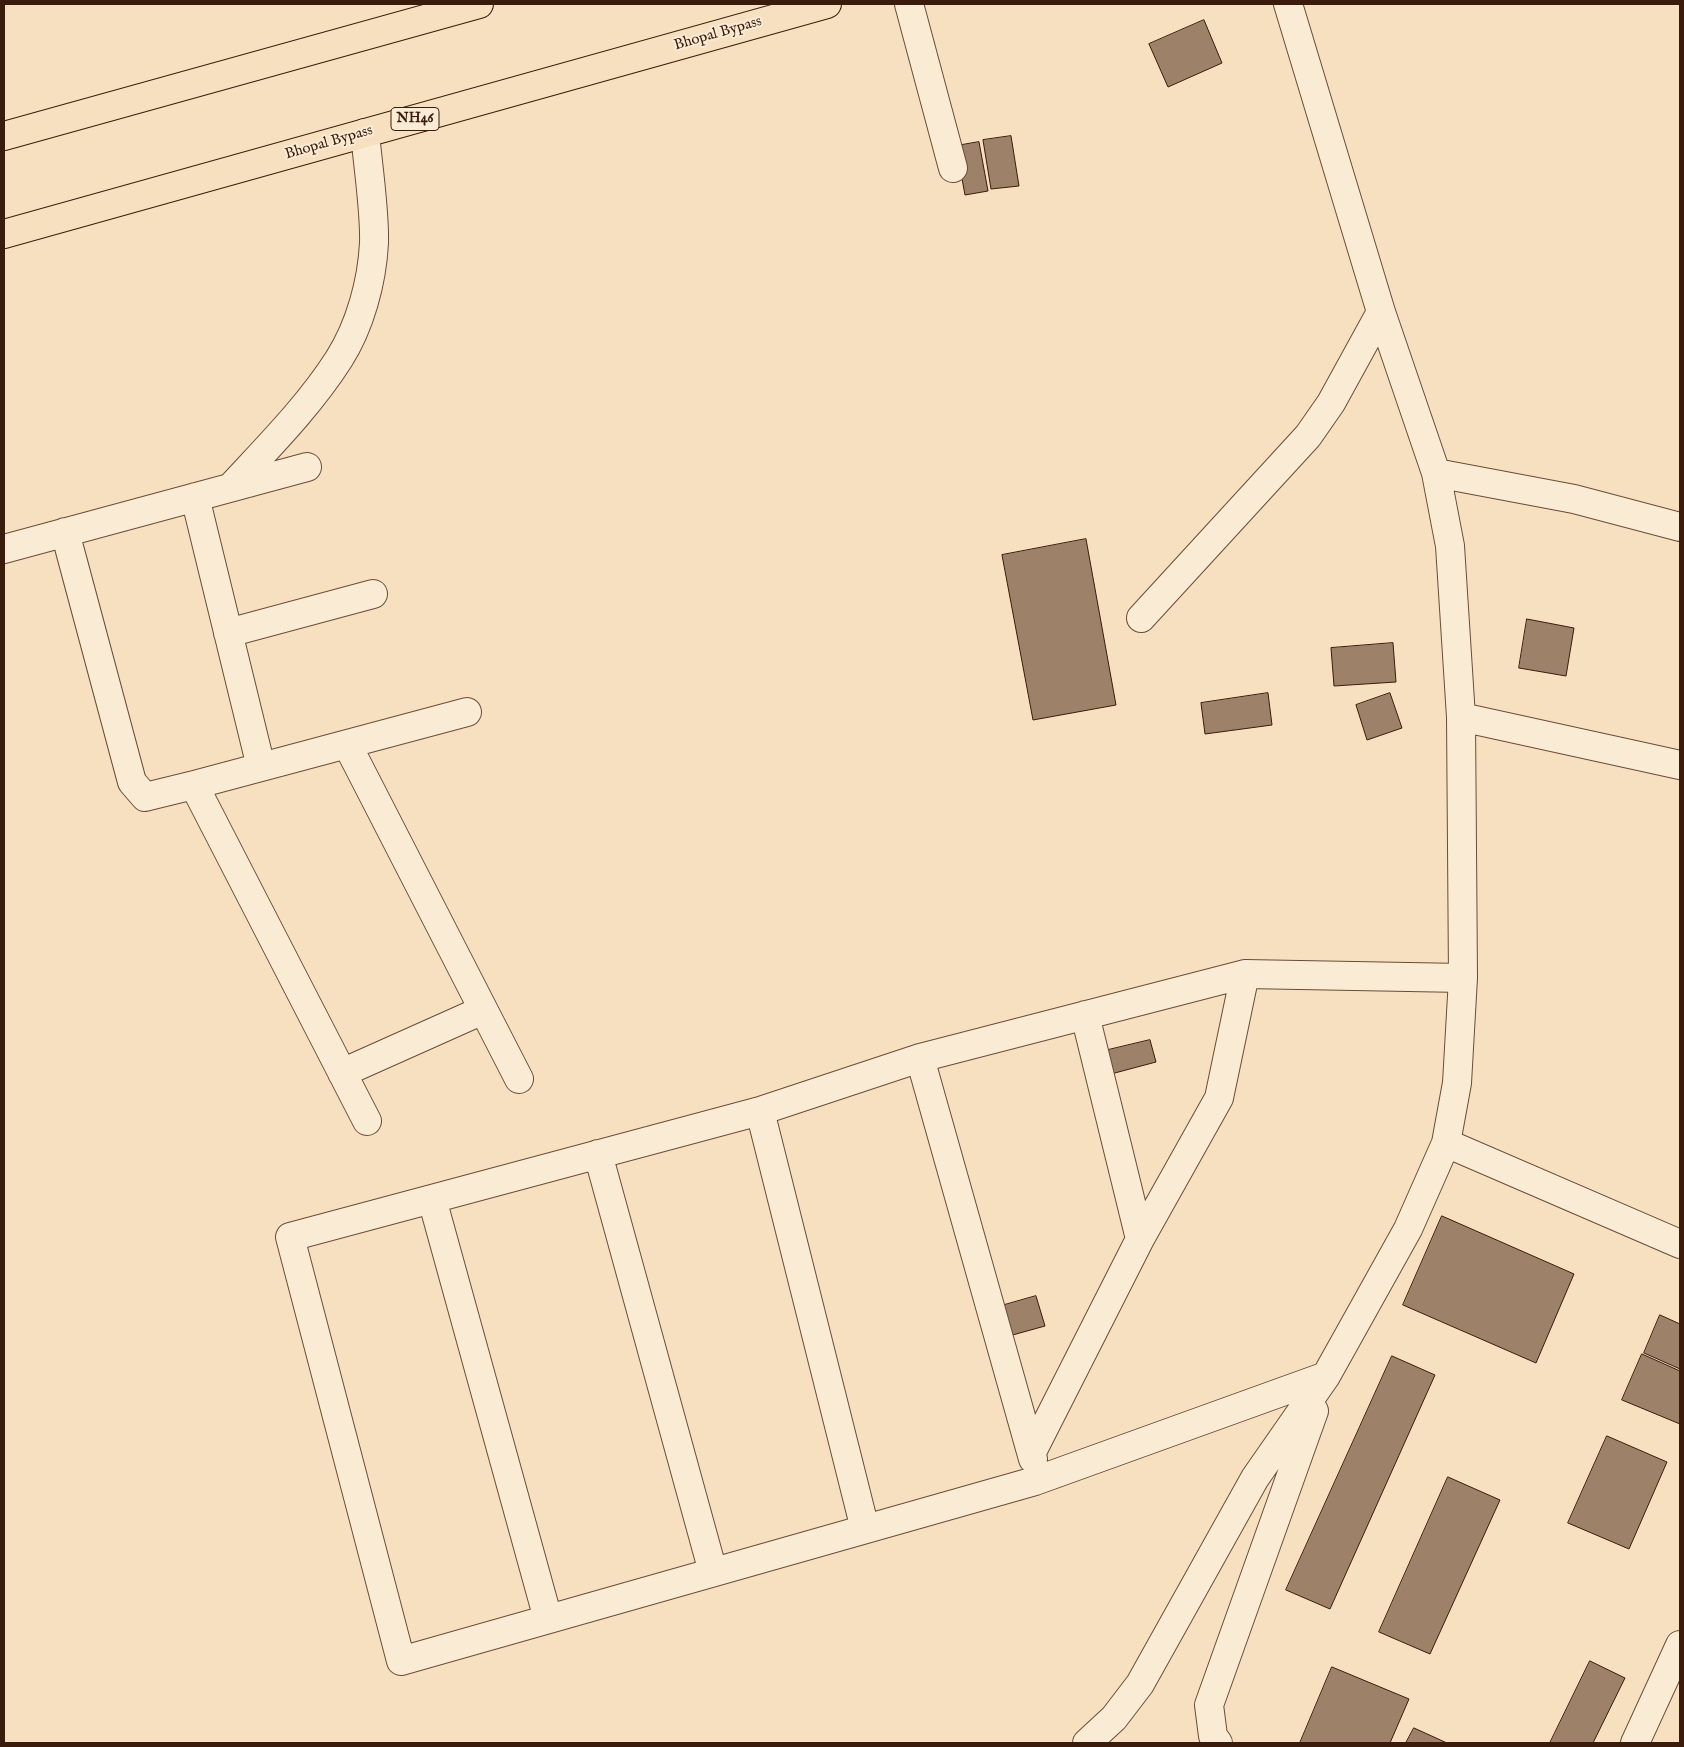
<!DOCTYPE html>
<style>
body{margin:0}
#map{position:relative;width:1684px;height:1747px;overflow:hidden;background:#f7e0bf;font-family:"IM FELL English",serif}
canvas{display:block}
.frame{position:absolute;inset:0;border:5px solid #3b1b0b;pointer-events:none}
</style>
<div id="map">
<canvas width="1684" height="1747"></canvas>
<div class="frame"></div>
</div>
<script>
const ctx = document.querySelector('canvas').getContext('2d');
ctx.lineJoin = 'round';
function fill(path, color) {
  ctx.fillStyle = color;
  ctx.fill(path, 'evenodd');
}
function strokePath(path, color, width, dash) {
  ctx.strokeStyle = color;
  ctx.lineWidth = width;
  ctx.lineCap = dash ? 'butt' : 'round';
  ctx.setLineDash(dash || []);
  ctx.stroke(path);
}
function write(font, color, halo, rows, align = 'center') {
  ctx.font = font + ' "IM FELL English",serif';
  ctx.lineWidth = 4;
  ctx.setLineDash([]);
  ctx.textBaseline = 'middle';
  ctx.strokeStyle = halo;
  ctx.fillStyle = color;
  for (const [text, x, y, turn = 0] of rows) {
    ctx.save();
    ctx.translate(x, y);
    ctx.rotate((+turn || 0) * Math.PI / 180);
    ctx.textAlign = isNaN(turn) ? turn : align;
    if (halo) ctx.strokeText(text, 0, 0);
    ctx.fillText(text, 0, 0);
    ctx.restore();
  }
}
const building = new Path2D(`
 M1204,20L1222,63L1168,87L1149,44Z
 M1011,136L1019,186L991,189L983,140Z
 M979,142L988,191L965,195L956,146Z
 M1086,539L1116,705L1033,720L1002,555Z
 M1527,619L1574,628L1566,676L1519,668Z
 M1393,643L1396,682L1334,686L1331,648Z
 M1268,693L1272,725L1205,734L1201,703Z
 M1390,693L1402,728L1367,740L1356,705Z
 M1150,1040L1156,1062L1111,1074L1104,1051Z
 M1442,1216L1574,1274L1536,1363L1403,1305Z
 M1036,1296L1045,1326L1009,1336L1001,1306Z
 M1660,1315L1680,1324V1369L1644,1353Z
 M1642,1354L1680,1371V1424L1622,1400Z
 M1392,1356L1435,1375L1330,1609L1286,1590Z
 M1607,1436L1667,1462L1629,1549L1568,1523Z
 M1448,1477L1500,1500L1430,1654L1379,1632Z
 M1590,1661L1625,1678L1593,1743H1550Z
 M1332,1667L1409,1699L1390,1743H1300Z
 M1414,1728L1447,1743H1406Z`);
fill(building, '#9d8169');
strokePath(building, '#3b1b0b', 1);
const minor = new Path2D(`
 M909,4L953,168
 M1436,473L1574,499L1680,527
 M231,487C268,447 309,406 339,359C360,326 372,282 374,243C375,211 368,167 365,133
 M195,497L261,767
 M65,532L132,782L145,797L194,785L467,712
 M4,549L307,467
 M1141,618L1308,436L1331,403L1381,312
 M228,633L373,594
 M1461,717L1680,765
 M347,744L519,1079
 M194,785L367,1121
 M1085,1015L1140,1239
 M920,1058L1033,1459
 M342,1073L483,1010
 M760,1111L865,1529
 M1446,1143L1680,1244
 M598,1154L713,1572
 M432,1199L548,1619
 M1326,1376L1035,1481L401,1661L290,1237L760,1111L920,1058L1245,974L1463,978
 M1033,1450L1140,1239L1219,1098L1245,974
 M1087,1743L1114,1718L1140,1684L1255,1478L1326,1376L1408,1229L1446,1143L1457,1083L1463,978L1461,717L1450,546L1436,473L1381,312L1288,4
 M1218,1743L1213,1736L1209,1705L1314,1411
 M1635,1743L1680,1645`);
const highway = new Path2D(`
 M4,136L479,4
 M4,234L827,4`);
strokePath(minor, '#6a4c38', 30);
strokePath(highway, '#3b1b0b', 30);
strokePath(minor, '#faebd5', 28);
strokePath(highway, '#f7e0bf', 28);
for (const [x, y, w] of [
 [415,119,48]
]) {
  const box = new Path2D();
  box.roundRect(x - w / 2, y - 11.5, w, 23, 4);
  ctx.fillStyle = '#faebd5';
  ctx.fill(box);
  strokePath(box, '#3b1b0b', 1);
}
write('bold 14px', '#3b1b0b', null, [
 ["NH46",415,119]
]);
write('15px', '#3b1b0b', '#faebd5', [
 ["Bhopal Bypass",718,34,-16],
 ["Bhopal Bypass",329,143,-16]
]);
</script>
